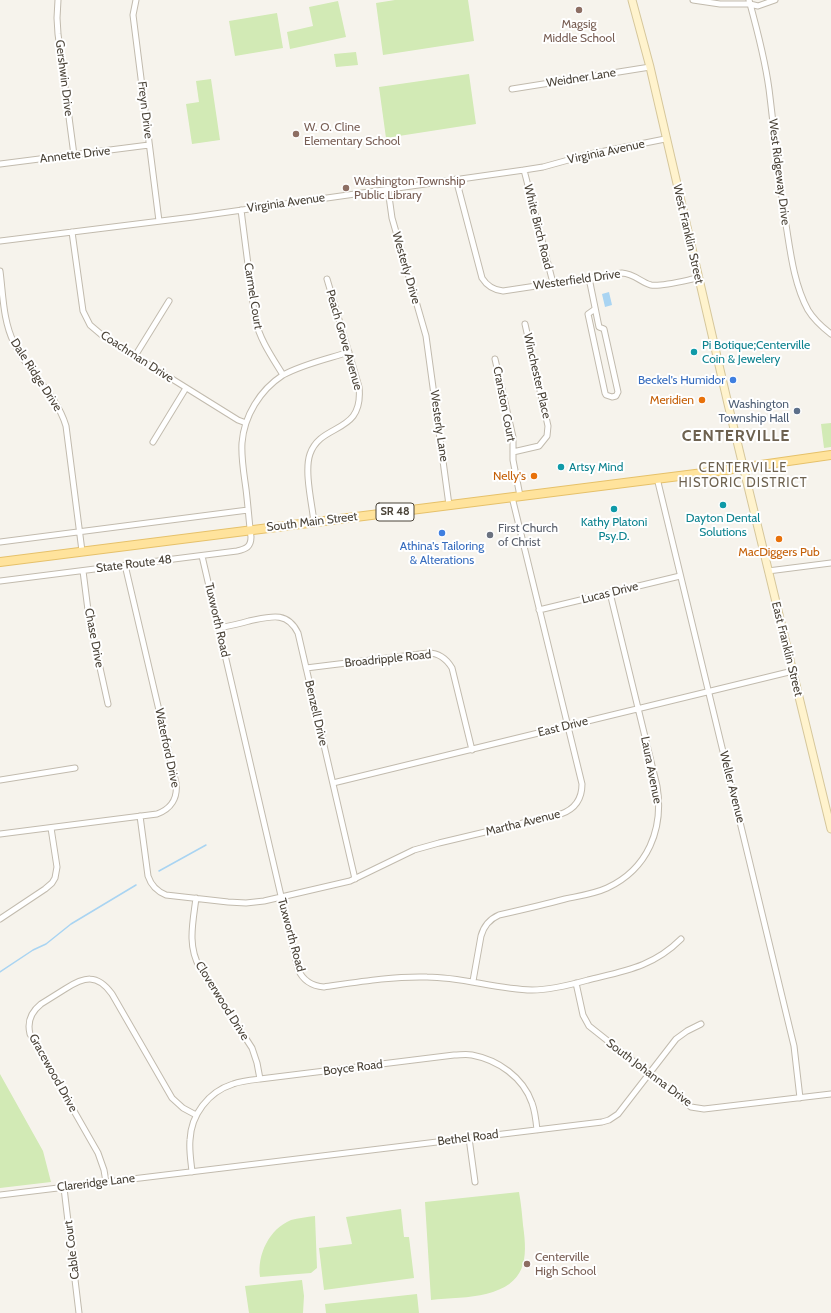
<!DOCTYPE html>
<style>
body{margin:0}
canvas{display:block;background:#f6f3ec}
</style>
<canvas width="831" height="1313"></canvas>
<script>
const ctx = document.querySelector('canvas').getContext('2d');
ctx.lineJoin = 'round';
function fill(path, color) {
  ctx.fillStyle = color;
  ctx.fill(path, 'evenodd');
}
function strokePath(path, color, width, dash) {
  ctx.strokeStyle = color;
  ctx.lineWidth = width;
  ctx.lineCap = dash ? 'butt' : 'round';
  ctx.setLineDash(dash || []);
  ctx.stroke(path);
}
function write(font, color, halo, rows, align = 'center') {
  ctx.font = font + ' Cabin,sans-serif';
  ctx.lineWidth = 4;
  ctx.setLineDash([]);
  ctx.textBaseline = 'middle';
  ctx.strokeStyle = halo;
  ctx.fillStyle = color;
  for (const [text, x, y, turn = 0] of rows) {
    ctx.save();
    ctx.translate(x, y);
    ctx.rotate((+turn || 0) * Math.PI / 180);
    ctx.textAlign = isNaN(turn) ? turn : align;
    if (halo) ctx.strokeText(text, 0, 0);
    ctx.fillText(text, 0, 0);
    ctx.restore();
  }
}
fill(new Path2D(`
 M395,0H468L474,41L383,55L376,3Z
 M338,1L346,37L290,49L287,32L313,26L309,7Z
 M277,13L283,48L235,56L229,21Z
 M356,52L358,65L336,67L334,54Z
 M469,74L476,124L386,138L379,87Z
 M211,79L220,140L192,144L186,104L199,102L196,81Z
 M831,423V447L824,448L821,424Z
 M0,1074L43,1151L51,1182L0,1188Z
 M519,1192C521,1203 522,1214 523,1225C528,1260 526,1284 486,1294C471,1298 448,1298 431,1300L425,1202Z
 M401,1209L404,1237H409L414,1278L324,1290L319,1248L352,1244L346,1217Z
 M315,1216L317,1268L311,1273L260,1277C257,1255 269,1229 291,1220C298,1218 307,1217 315,1216Z
 M302,1280L304,1296L303,1313H249L245,1286Z
 M417,1294L419,1313H326L325,1304Z`), '#d2eab5');
fill(new Path2D(`
 M609,292L612,305L605,307L602,294Z`), '#a9d4f2');
strokePath(new Path2D(`
 M159,871L206,845
 M0,972L33,950L46,944L71,924L136,885`), '#a9d4f2', 1.5);
const street = new Path2D(`
 M58,0L57,18L58,34L74,155
 M136,0L133,15L159,221
 M693,0L720,4H750L758,6L775,0
 M749,0C757,29 765,59 769,89C775,137 779,184 787,231C791,257 795,286 808,310C814,320 822,327 831,334
 M512,89L650,67
 M0,164L149,145
 M524,170L553,283
 M456,179L482,278C487,286 493,290 503,291L622,273C635,274 640,282 651,285C661,287 687,280 698,278
 M388,189L392,218L426,336L449,505
 M241,210L255,319C260,340 272,357 283,375
 M72,232L83,311L90,325L103,336L238,420L246,423
 M0,241L193,217L524,170L543,167L590,154L665,139
 M0,271C3,294 3,321 14,343C28,373 56,393 66,426L82,551
 M589,278L599,327L604,329L618,392L616,396L612,397L606,395L605,393L588,314L595,309
 M135,356L169,301
 M495,359L513,437V460L520,496
 M153,442L186,388
 M513,452L539,446L547,436L548,426L525,324
 M657,478L794,1046L800,1098
 M314,522C312,504 304,471 310,454C321,422 364,435 359,387L327,279
 M0,542L248,510
 M202,556L298,969C303,981 312,986 324,987C358,982 393,976 427,977C462,977 496,989 532,990C551,990 570,985 588,980C624,971 653,967 681,939
 M83,571L89,618L108,704
 M768,571L831,563
 M0,581L237,551C246,549 251,547 251,537C249,521 248,505 246,489C244,474 241,458 242,443C244,416 260,390 283,375C303,364 327,359 349,352
 M539,610L680,576
 M218,628C229,626 239,624 249,621C269,617 287,610 298,633L355,879
 M306,668L428,653C439,653 446,658 452,668L472,750
 M0,780L75,768
 M333,783L793,671
 M140,816L148,876C151,885 156,891 166,895L228,902L246,903L264,901L350,881L414,850L439,843L561,814C575,809 582,799 582,784L512,497
 M0,834L157,814C171,809 178,798 176,783L125,565
 M196,898C193,922 187,946 200,968L252,1048L257,1063L260,1079
 M0,919L45,889L52,883L55,878L57,867L51,828
 M473,981L481,936C484,925 490,919 499,915C521,910 543,905 565,899C579,896 594,894 607,888C648,869 664,829 657,786L610,593
 M576,983L583,1015L589,1026L691,1107L704,1109L831,1094
 M469,1138L475,1182
 M192,1172C191,1161 189,1151 190,1140C191,1115 208,1092 233,1084C241,1081 251,1080 260,1079L454,1055C460,1055 466,1054 472,1055C498,1060 523,1077 532,1103C535,1111 536,1120 537,1130
 M106,1182L104,1170L98,1153L30,1034C27,1022 31,1012 41,1004C49,999 57,994 65,989C84,977 97,973 112,994L172,1098L183,1108L196,1115
 M64,1188L79,1313
 M0,1195L602,1122L609,1120L618,1114L676,1039L687,1031L701,1024`);
const secondary = new Path2D(`
 M632,0L650,67L728,404L831,829`);
const primary = new Path2D(`
 M0,562L719,471L831,455`);
strokePath(street, '#c2bbae', 7);
strokePath(secondary, '#d6c79b', 9);
strokePath(primary, '#e6c16a', 10);
strokePath(street, '#fff', 5);
strokePath(secondary, '#fff3cd', 7);
strokePath(primary, '#ffe39c', 8);
for (const [x, y, r, color] of [
 [579,10,4,"#8d6e63"],
 [296,134,4,"#8d6e63"],
 [346,188,4,"#8d6e63"],
 [694,352,4,"#0f9aa8"],
 [733,380,4,"#3f7fe0"],
 [702,400,4,"#e8710a"],
 [797,411,4,"#5c6f8a"],
 [561,467,4,"#0f9aa8"],
 [534,476,4,"#e8710a"],
 [723,505,4,"#0f9aa8"],
 [614,509,4,"#0f9aa8"],
 [442,533,4,"#3f7fe0"],
 [490,535,4,"#6b7280"],
 [779,539,4,"#e8710a"],
 [527,1264,4,"#8d6e63"]
]) {
  const dot = new Path2D();
  dot.arc(x, y, r, 0, 2 * Math.PI);
  ctx.fillStyle = color;
  ctx.fill(dot);
  strokePath(dot, '#fff', 1.5);
}
for (const [x, y, w] of [
 [395,512,38]
]) {
  const box = new Path2D();
  box.roundRect(x - w / 2, y - 9, w, 18, 3);
  ctx.fillStyle = '#fff';
  ctx.fill(box);
  strokePath(box, '#4b4439', 1);
}
write('bold 11px', '#4b4439', null, [
 ["SR 48",395,512]
]);
write('12px', '#785e54', '#fff', [
 ["Magsig",579,24,"center"],
 ["Middle School",579,38,"center"],
 ["W. O. Cline",304,127],
 ["Elementary School",304,141],
 ["Washington Township",354,181],
 ["Public Library",354,195],
 ["Centerville",535,1257],
 ["High School",535,1271]
], 'left');
write('12px', '#4b4439', '#fff', [
 ["Gershwin Drive",64,78,83],
 ["Weidner Lane",581,78,-9],
 ["Freyn Drive",145,110,83],
 ["Virginia Avenue",606,152,-12],
 ["Annette Drive",75,155,-7],
 ["West Ridgeway Drive",779,172,83],
 ["Virginia Avenue",286,203,-8],
 ["White Birch Road",538,227,76],
 ["West Franklin Street",688,234,77],
 ["Westerly Drive",406,268,74],
 ["Westerfield Drive",577,280,-8],
 ["Carmel Court",253,296,81],
 ["Peach Grove Avenue",344,340,74],
 ["Coachman Drive",137,357,33],
 ["Dale Ridge Drive",36,375,57],
 ["Winchester Place",537,376,77],
 ["Cranston Court",504,404,79],
 ["Westerly Lane",439,426,82],
 ["South Main Street",312,522,-7],
 ["State Route 48",134,564,-7],
 ["Lucas Drive",610,593,-14],
 ["Tuxworth Road",217,620,77],
 ["Chase Drive",94,638,79],
 ["East Franklin Street",787,649,76],
 ["Broadripple Road",388,659,-6],
 ["Benzell Drive",316,713,77],
 ["East Drive",563,727,-14],
 ["Waterford Drive",167,748,78],
 ["Laura Avenue",651,770,79],
 ["Weller Avenue",732,787,76],
 ["Martha Avenue",523,823,-14],
 ["Tuxworth Road",291,935,75],
 ["Cloverwood Drive",222,1001,58],
 ["Boyce Road",353,1068,-7],
 ["Gracewood Drive",53,1073,61],
 ["South Johanna Drive",649,1073,37],
 ["Bethel Road",468,1138,-7],
 ["Clareridge Lane",96,1183,-7],
 ["Cable Court",72,1250,-97]
]);
write('12px', '#0d838f', '#fff', [
 ["Pi Botique;Centerville",702,345],
 ["Coin & Jewelery",702,359],
 ["Artsy Mind",569,467],
 ["Dayton Dental",723,518,"center"],
 ["Solutions",723,532,"center"],
 ["Kathy Platoni",614,522,"center"],
 ["Psy.D.",614,536,"center"]
], 'left');
write('12px', '#366cbe', '#fff', [
 ["Beckel's Humidor",725,380],
 ["Athina's Tailoring",442,546,"center"],
 ["& Alterations",442,560,"center"]
], 'right');
write('12px', '#c56008', '#fff', [
 ["Meridien",694,400],
 ["Nelly's",526,476],
 ["MacDiggers Pub",779,552,"center"]
], 'right');
write('12px', '#4e5e75', '#fff', [
 ["Washington",789,404],
 ["Township Hall",789,418]
], 'right');
write('12px', '#5b616d', '#fff', [
 ["First Church",498,528],
 ["of Christ",498,542]
], 'left');
ctx.letterSpacing = '1px';
write('13px', '#6e6250', '#fff', [
 ["CENTERVILLE",743,468],
 ["HISTORIC DISTRICT",743,483]
]);
ctx.letterSpacing = '0px';
ctx.letterSpacing = '1px';
write('bold 16px', '#6e6250', '#fff', [
 ["CENTERVILLE",736,436]
]);
ctx.letterSpacing = '0px';
</script>
